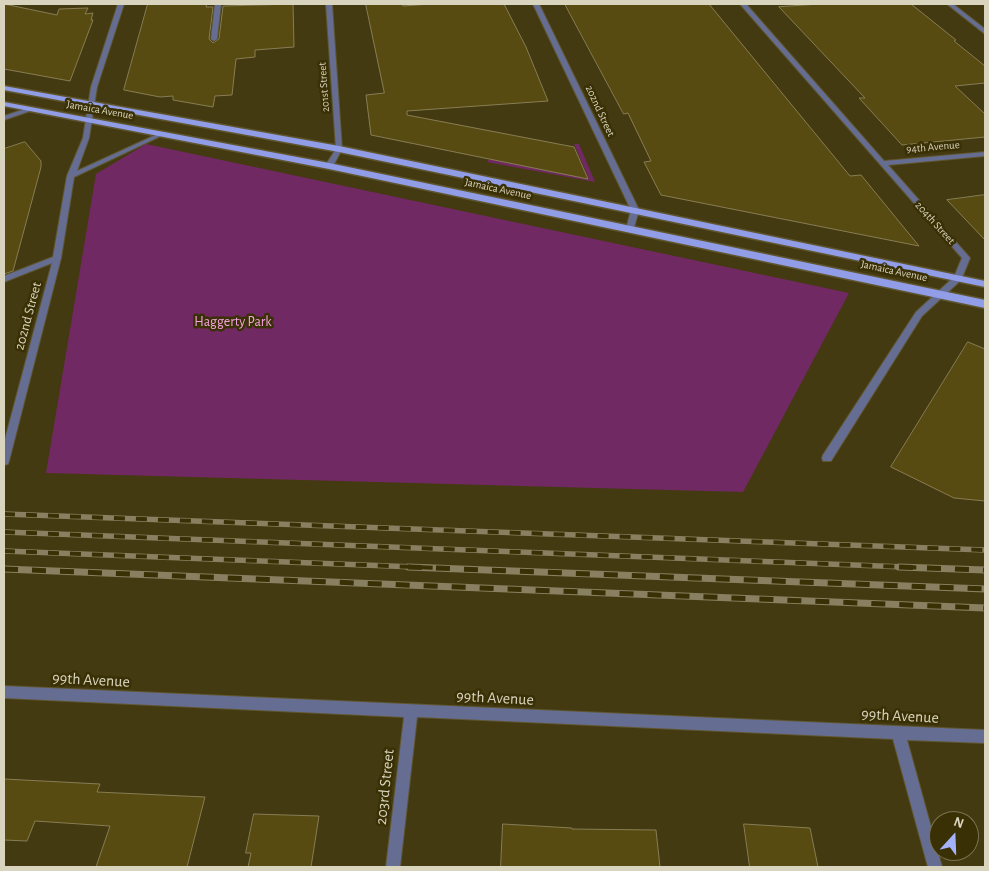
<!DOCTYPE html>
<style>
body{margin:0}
#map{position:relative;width:989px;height:871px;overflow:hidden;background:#443a11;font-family:"Alegreya Sans",sans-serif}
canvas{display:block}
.frame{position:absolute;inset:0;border:5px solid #d9d4be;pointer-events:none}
.north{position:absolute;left:929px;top:811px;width:50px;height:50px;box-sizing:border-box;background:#3a3005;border:1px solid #7a724f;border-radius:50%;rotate:20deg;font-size:14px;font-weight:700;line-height:20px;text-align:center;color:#d9d4be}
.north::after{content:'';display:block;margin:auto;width:18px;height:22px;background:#a4b1fc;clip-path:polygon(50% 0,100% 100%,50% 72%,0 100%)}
</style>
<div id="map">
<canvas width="989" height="871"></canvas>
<div class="frame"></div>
<div class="north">N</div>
</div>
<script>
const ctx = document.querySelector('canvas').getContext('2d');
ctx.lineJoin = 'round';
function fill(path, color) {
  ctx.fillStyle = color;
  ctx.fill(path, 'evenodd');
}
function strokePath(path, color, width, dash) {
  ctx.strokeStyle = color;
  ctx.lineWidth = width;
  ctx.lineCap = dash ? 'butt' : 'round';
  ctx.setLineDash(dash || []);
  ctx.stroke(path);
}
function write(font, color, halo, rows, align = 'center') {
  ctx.font = font + ' "Alegreya Sans",sans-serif';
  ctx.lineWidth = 5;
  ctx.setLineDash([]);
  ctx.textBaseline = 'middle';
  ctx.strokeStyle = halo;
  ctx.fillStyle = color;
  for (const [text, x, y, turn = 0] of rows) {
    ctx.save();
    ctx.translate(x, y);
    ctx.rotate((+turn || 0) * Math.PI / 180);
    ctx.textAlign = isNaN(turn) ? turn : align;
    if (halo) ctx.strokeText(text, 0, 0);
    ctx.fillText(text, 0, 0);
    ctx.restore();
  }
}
fill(new Path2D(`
 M146,144L849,293L743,492L46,473L96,174Z
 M574,144H579L595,182L487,162L489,159L589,179Z`), '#712963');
const building = new Path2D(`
 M4,4L57,15L59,9L88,8L85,14L93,13L91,20H93L70,81L4,69Z
 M148,4H207L206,7H213L209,39L213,43L219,39L223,6L293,4L294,47L255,50V57L236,59L232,95L215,96L213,107L173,100V96L160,97L124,90Z
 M366,4H402L403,6L431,4H504L526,47L548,101L407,111V115L574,147L588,179L371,135L366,95L384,93Z
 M565,4H709L850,176L861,175L919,246L661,195L644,162L651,161L628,113L624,114Z
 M820,4H911L956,40L954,41L985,66V83L955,86L985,114V137L902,145L859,98H865L779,7Z
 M25,142L41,161V167L13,271L4,274V149Z
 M985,195V240L947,200Z
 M968,342L985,349V501L954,498L891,467Z
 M4,779L100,784L97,792L205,797L187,867H96L110,826L35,821L27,841L4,840Z
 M254,814L319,816L311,867H248L251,853H246Z
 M503,824L572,828V829L656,830L660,867H501Z
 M744,824L810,828L818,867H750Z`);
fill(building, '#584b11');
strokePath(building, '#877d54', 1);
const service = new Path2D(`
 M215,4H221L217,39L214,41L211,39Z`);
const minor = new Path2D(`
 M118,4H124L97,87L89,138L77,171L160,133L165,134L74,177L61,258L9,461L8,464L4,465V443L52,263L4,282V276L53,257L67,176L83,138L91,87Z
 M326,4H332L342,149L332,168H329L325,166L336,149Z
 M533,4H539L639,210L633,231H630L626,229L631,210Z
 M740,4H746L884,161L985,152V156L888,165L970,258L961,280L922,316L831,461H823L822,458L823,455L916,312L954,277L962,258Z
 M947,4H953L985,29V34Z
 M31,107L34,109L33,110L4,120V116Z
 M4,686L985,730V743L907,740L942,867H928L893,739L417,717L400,867H386L404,717L4,698Z`);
const primary = new Path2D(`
 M4,86L339,146L985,281V287L339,152L4,90Z
 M4,102L329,163L985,300V308L329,169L4,106Z`);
strokePath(service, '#5f5630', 2);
strokePath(minor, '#5f5630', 2);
strokePath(primary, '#5f5630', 3);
fill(service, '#666d92');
fill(minor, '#666d92');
fill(primary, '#919de7');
const railFar1 = new Path2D(`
 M4,514L985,550
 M4,532L931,568
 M4,551L441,568`);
const rail = new Path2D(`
 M408,567L985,589
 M899,567L985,570
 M4,569L985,608`);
strokePath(railFar1, '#888060', 5.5);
strokePath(rail, '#888060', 7);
strokePath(railFar1, '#3a3005', 4, [11]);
strokePath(rail, '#3a3005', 5, [14]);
write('11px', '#d9d4be', '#3a3005', [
 ["201st Street",324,87,-94],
 ["Jamaica Avenue",100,110,10],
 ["202nd Street",600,111,65],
 ["94th Avenue",933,147,-5],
 ["Jamaica Avenue",498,189,12],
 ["204th Street",935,223,48],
 ["Jamaica Avenue",894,271,12]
]);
write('14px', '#d9d4be', '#3a3005', [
 ["202nd Street",28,316,-75]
]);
write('14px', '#f6a2e1', '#3a3005', [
 ["Haggerty Park",233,322]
]);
write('16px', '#d9d4be', '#3a3005', [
 ["99th Avenue",91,680,3],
 ["99th Avenue",495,698,3],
 ["99th Avenue",900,716,3],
 ["203rd Street",385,787,-84]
]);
</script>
